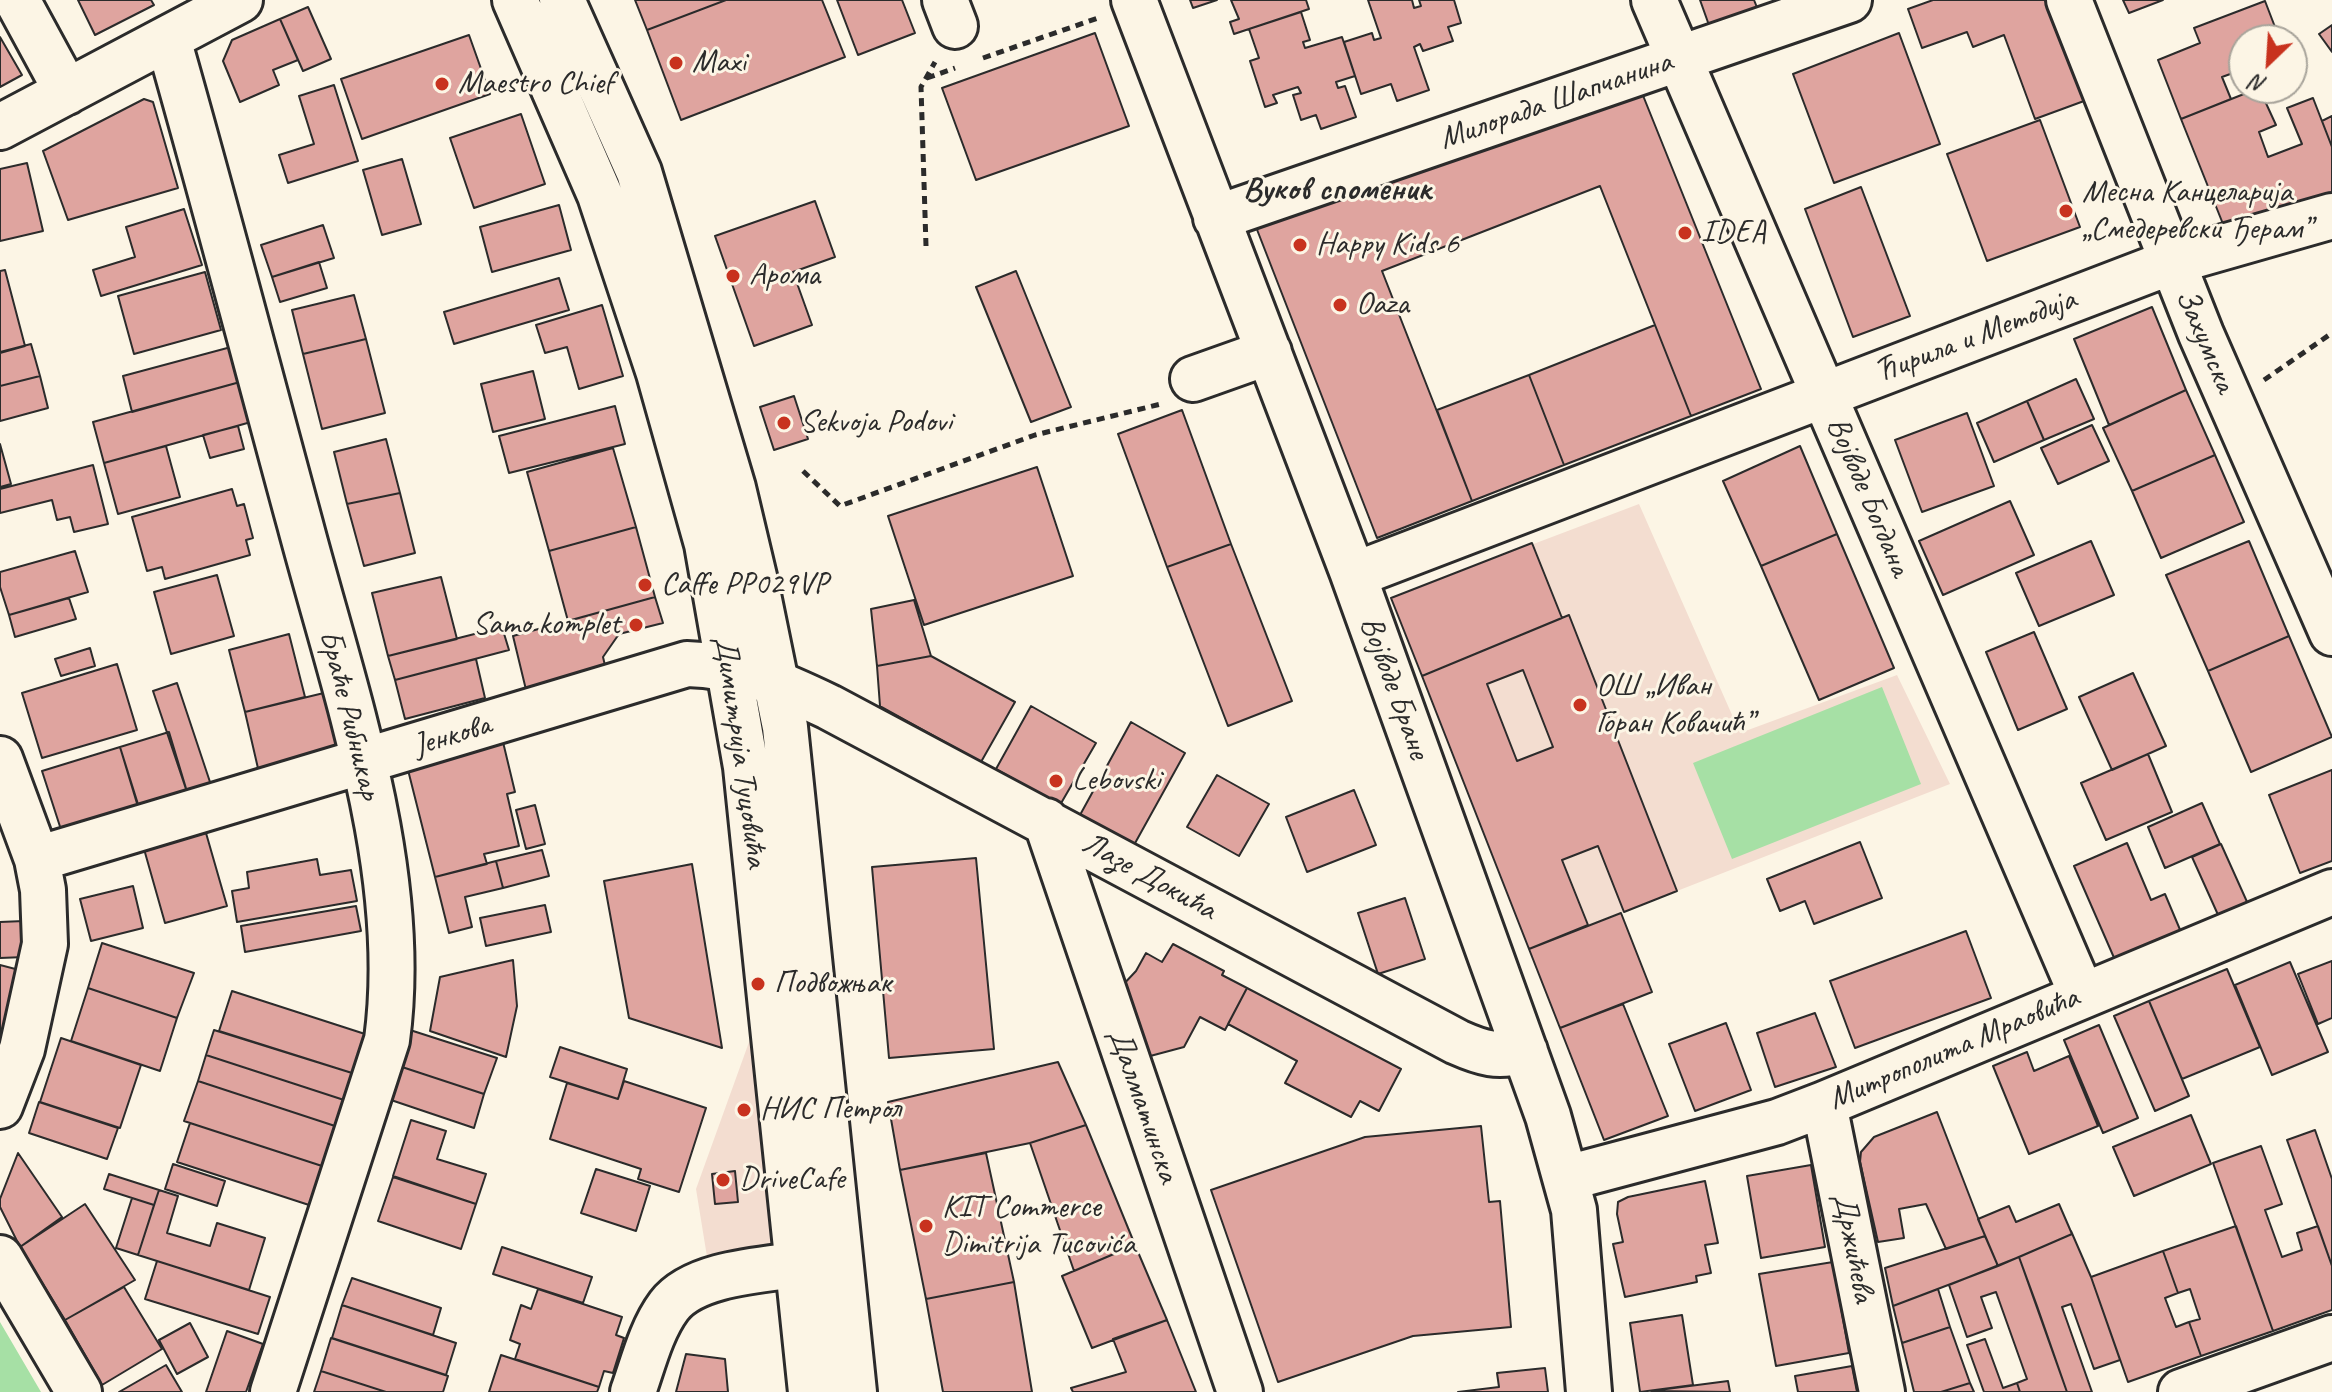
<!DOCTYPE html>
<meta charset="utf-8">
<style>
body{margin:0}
#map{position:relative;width:2332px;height:1392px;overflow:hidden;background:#fcf5e5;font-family:Caveat,sans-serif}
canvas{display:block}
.north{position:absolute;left:2228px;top:24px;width:80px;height:80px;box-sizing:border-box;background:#fcf5e5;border:2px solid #a8a49b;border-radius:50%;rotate:205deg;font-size:22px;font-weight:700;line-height:32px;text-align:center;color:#2b2b2b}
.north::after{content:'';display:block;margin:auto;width:28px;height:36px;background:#c8321e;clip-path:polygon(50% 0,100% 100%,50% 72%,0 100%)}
</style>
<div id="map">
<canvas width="2332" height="1392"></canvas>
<div class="north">N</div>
</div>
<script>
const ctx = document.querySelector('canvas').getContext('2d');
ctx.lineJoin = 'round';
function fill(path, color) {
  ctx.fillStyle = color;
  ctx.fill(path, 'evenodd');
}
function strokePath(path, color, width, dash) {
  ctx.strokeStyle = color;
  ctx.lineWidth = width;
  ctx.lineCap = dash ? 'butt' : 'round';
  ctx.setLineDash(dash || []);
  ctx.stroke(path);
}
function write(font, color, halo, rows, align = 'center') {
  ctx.font = font + ' Caveat,sans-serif';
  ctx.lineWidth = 6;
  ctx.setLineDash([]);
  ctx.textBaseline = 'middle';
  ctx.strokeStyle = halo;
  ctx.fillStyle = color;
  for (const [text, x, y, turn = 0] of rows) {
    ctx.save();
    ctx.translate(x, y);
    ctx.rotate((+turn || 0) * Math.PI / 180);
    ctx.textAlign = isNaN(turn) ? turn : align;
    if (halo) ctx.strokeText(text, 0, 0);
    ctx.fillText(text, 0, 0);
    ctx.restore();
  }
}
fill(new Path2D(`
 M1639,504L1740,733L1897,675L1950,784L1529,949L1391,598Z
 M753,1031L780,1256L709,1269L696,1189Z`), '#f3ddd0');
fill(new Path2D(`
 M1882,687L1921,784L1732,859L1693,763Z
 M0,1322L41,1392H0Z`), '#a6e0a5');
const building = new Path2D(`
 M78,0H151L154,5L95,35Z
 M635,0H726L647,30Z
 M726,0H822L845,57L681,120L647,30Z
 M837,0H902L915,33L858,55Z
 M1190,0H1217L1193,8Z
 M1231,0H1306L1309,9L1234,34L1230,22L1239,19Z
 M1368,0H1412L1414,8L1421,6L1419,0H1454L1461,23L1448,27L1453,41L1423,51L1420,44L1414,47L1429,90L1397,101L1391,84L1361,94L1344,42L1372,33L1374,40L1381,38Z
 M1700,0H1754L1758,10L1710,28Z
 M1933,0H2045L2084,101L2035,119L2004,35L1973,47L1967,32L1922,48L1908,9Z
 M2123,0H2163L2129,13Z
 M2265,1L2280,40H2244V69L2222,77L2231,99L2181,119L2158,60L2200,43L2194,28Z
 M308,7L331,59L303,71L280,19Z
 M1301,12L1310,40L1303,42L1305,48L1342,37L1355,76L1336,82L1338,88L1345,86L1356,117L1321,129L1316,115L1301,120L1293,95L1301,93L1298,87L1273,95L1277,103L1265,107L1250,61L1259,58L1249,29Z
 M280,19L298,60L273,70L279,85L240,102L223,61L232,40Z
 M2332,25V52L2319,34Z
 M1095,33L1129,126L976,180L942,88Z
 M1899,33L1940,144L1834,183L1793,74Z
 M469,35L490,94L362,139L341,79Z
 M0,37L22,75L0,87Z
 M334,85L358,161L288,183L279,155L314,144L299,96Z
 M2259,88L2276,125L2259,132L2268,157L2302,144L2287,108L2313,98L2332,147V198L2229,239L2181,119Z
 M1642,93L1761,389L1691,416L1600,186L1382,271L1472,501L1377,538L1256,227Z
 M144,99L153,102L178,188L68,220L43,151Z
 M521,114L545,184L474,208L450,138Z
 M2332,116V147L2322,121Z
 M2040,120L2080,227L1987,261L1947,154Z
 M402,159L421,224L382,235L363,170Z
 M27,163L43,231L0,241V169Z
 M1861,187L1910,316L1853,337L1805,209Z
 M815,201L835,257L793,272L812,325L754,346L715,236Z
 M559,205L571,250L492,272L480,227Z
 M184,209L202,265L101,296L93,270L135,257L126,227Z
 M323,225L334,258L272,277L261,245Z
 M319,262L327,288L280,302L272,277Z
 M5,270L25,346L0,353V271Z
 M1016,271L1071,407L1031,422L976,287Z
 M205,272L221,330L134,354L118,296Z
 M559,278L569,310L454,344L444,312Z
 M354,295L366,339L303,354L292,310Z
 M602,305L623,376L579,389L567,347L545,353L536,325Z
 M2152,307L2186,390L2109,425L2074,339Z
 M1655,325L1691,416L1564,465L1529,375Z
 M366,339L385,413L322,429L303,354Z
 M31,344L40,376L0,386V352Z
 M231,347L240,382L132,412L123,376Z
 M533,371L545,419L493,432L481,384Z
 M1529,375L1564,465L1472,501L1437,410Z
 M40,376L48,408L0,421V386Z
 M2076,379L2094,419L2044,440L2027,401Z
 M240,382L251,422L104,463L93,422Z
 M2186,390L2215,455L2132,491L2103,428Z
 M794,396L808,439L774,450L760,407Z
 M2027,401L2044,440L1994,462L1977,423Z
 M615,406L625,444L509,473L499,436Z
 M1182,410L1231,544L1167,567L1118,434Z
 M1967,413L1994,486L1922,512L1895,440Z
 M2092,425L2109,461L2058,484L2041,448Z
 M238,426L244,449L210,458L203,435Z
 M386,439L400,493L347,504L334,452Z
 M0,444L11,484L0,487Z
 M166,446L180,497L118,514L104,463Z
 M1800,446L1837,534L1761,566L1723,481Z
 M613,448L636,527L549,551L527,472Z
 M2215,455L2244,522L2161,558L2132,491Z
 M93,465L108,524L74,532L70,517L57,520L52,500L0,513V489Z
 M1037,467L1073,576L924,625L888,516Z
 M232,489L237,506L244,504L253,538L246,540L250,555L165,579L162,567L147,571L132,517Z
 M400,493L415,553L364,566L347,504Z
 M2010,501L2034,555L1943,595L1919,541Z
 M636,527L655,597L568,621L549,551Z
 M1837,534L1894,668L1819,700L1761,566Z
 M2091,541L2114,595L2039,626L2016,573Z
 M2249,541L2289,636L2208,671L2166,575Z
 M1532,543L1562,618L1422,676L1391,598Z
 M1231,544L1292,701L1228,726L1167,567Z
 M75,551L88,592L9,615L0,587V572Z
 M217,575L234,636L171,654L154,592Z
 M441,577L457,639L388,656L372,593Z
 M655,597L663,623L619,634L603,657L608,678L528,698L513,636Z
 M69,598L76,619L15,637L9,615Z
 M914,600L931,656L877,666L871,609Z
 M1569,615L1677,891L1624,912L1598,846L1562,860L1588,925L1529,949L1422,676ZM1523,670L1553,747L1517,761L1487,684Z
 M502,627L509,650L395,680L388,656Z
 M2034,632L2067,709L2018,730L1986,652Z
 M289,634L305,697L245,712L229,650Z
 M2289,636L2332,737L2251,772L2208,671Z
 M90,648L95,666L61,676L55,659Z
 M931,656L1015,702L981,762L880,706L877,666Z
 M476,659L485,698L405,719L395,680Z
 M117,664L137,730L42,758L22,693Z
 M2133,673L2166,746L2112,770L2079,697Z
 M177,683L212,788L188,795L153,691Z
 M328,692L345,756L260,777L245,712Z
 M1031,706L1096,743L1060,805L996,769Z
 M1131,722L1185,753L1134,845L1080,815Z
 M169,732L188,795L139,810L120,747Z
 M503,742L515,792L507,794L519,846L484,854L487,864L435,877L407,766Z
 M120,747L142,817L65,842L42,771Z
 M2148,754L2172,812L2106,840L2081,783Z
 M2332,770V861L2300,873L2269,795Z
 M1217,775L1269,804L1239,856L1187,827Z
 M1354,790L1376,845L1307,872L1286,817Z
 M2202,803L2220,844L2165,868L2148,827Z
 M535,805L545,844L526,849L516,810Z
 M206,833L227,906L165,923L144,849Z
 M1860,842L1882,898L1814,924L1805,901L1780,911L1767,879Z
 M2127,843L2151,900L2165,894L2181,932L2115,960L2074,866Z
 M2221,844L2248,904L2219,917L2192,857Z
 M542,850L549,876L503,888L496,861Z
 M976,858L994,1049L889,1058L872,867Z
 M317,859L320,875L351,870L357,901L237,922L232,891L249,888L247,872Z
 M496,861L503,888L465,897L472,927L449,933L435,877Z
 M692,864L722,1048L629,1018L604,881Z
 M133,886L143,928L91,941L80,899Z
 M1405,898L1425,959L1378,974L1358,913Z
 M545,905L551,932L486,946L480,918Z
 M356,906L361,931L245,952L241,926Z
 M1621,913L1652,992L1560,1028L1529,949Z
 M24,921L25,957L0,958V922Z
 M1966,931L1991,998L1855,1048L1830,981Z
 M102,943L194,973L177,1018L88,988Z
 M1173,944L1224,971L1222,975L1247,988L1225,1030L1200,1017L1184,1047L1139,1059L1120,988L1136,971L1146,953L1162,962Z
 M513,960L517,1006L506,1057L430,1031L440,977Z
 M2332,961V1018L2318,1024L2298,974Z
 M2290,962L2328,1052L2272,1075L2235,985Z
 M0,965L23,971L8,1033L0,1031Z
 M2227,969L2260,1047L2182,1079L2149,1001Z
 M88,988L177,1018L160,1071L71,1041Z
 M1247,988L1401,1069L1379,1111L1360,1101L1351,1117L1285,1083L1297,1061L1228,1024Z
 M232,991L365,1034L352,1073L219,1031Z
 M2149,1001L2189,1096L2155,1111L2114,1016Z
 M1623,1004L1668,1116L1604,1140L1560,1028Z
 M1815,1013L1836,1067L1775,1087L1757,1033Z
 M1726,1023L1751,1090L1695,1111L1669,1044Z
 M2099,1025L2138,1118L2103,1133L2064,1040Z
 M214,1030L352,1073L344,1100L206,1055Z
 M410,1030L497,1058L484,1094L399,1066Z
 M61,1038L141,1065L120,1128L40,1102Z
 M560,1047L627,1069L618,1099L550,1077Z
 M2027,1052L2034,1071L2069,1056L2098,1126L2029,1154L1993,1066Z
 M206,1055L344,1100L335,1126L198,1081Z
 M1058,1062L1086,1125L1030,1143L900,1170L888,1102Z
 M399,1066L484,1094L474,1128L388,1099Z
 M198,1081L335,1126L322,1166L184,1121Z
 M624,1081L706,1108L679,1192L638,1179L641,1169L550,1139L567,1083L618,1099Z
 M39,1102L118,1128L107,1159L29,1133Z
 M1937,1112L1985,1236L1946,1249L1926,1204L1899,1209L1904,1238L1878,1242L1860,1162L1861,1152L1874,1137Z
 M2191,1115L2211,1164L2134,1196L2113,1147Z
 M411,1120L446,1131L437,1159L486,1174L476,1204L393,1176Z
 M190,1123L322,1166L309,1205L177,1162Z
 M1086,1125L1135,1245L1074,1271L1030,1143Z
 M1481,1126L1489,1202L1500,1201L1511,1327L1413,1336L1278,1382L1211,1190L1365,1137Z
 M2315,1130L2332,1179V1266L2287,1140Z
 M2261,1146L2282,1204L2265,1210L2282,1257L2302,1250L2297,1233L2318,1226L2332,1266V1310L2273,1331L2213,1163Z
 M18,1153L62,1217L20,1247L0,1207V1199Z
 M986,1153L1014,1282L926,1299L900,1170Z
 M173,1164L225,1181L217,1206L165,1189Z
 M1811,1165L1825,1247L1761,1258L1747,1176Z
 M596,1169L650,1186L636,1231L581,1213Z
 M735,1171L738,1202L715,1204L712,1174Z
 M109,1174L159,1190L154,1205L104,1189Z
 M393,1177L476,1204L461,1249L378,1221Z
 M1705,1181L1718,1243L1705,1245L1711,1273L1696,1276L1697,1282L1625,1297L1613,1244L1623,1242L1617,1214L1618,1202L1628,1197Z
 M159,1190L178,1196L167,1233L210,1246L217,1223L265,1238L249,1290L138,1255Z
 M132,1198L154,1205L138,1255L116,1248Z
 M85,1204L135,1280L65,1320L20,1247Z
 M2059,1204L2072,1234L1998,1266L1978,1219L2009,1206L2016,1222Z
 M2236,1226L2273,1331L2201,1356L2189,1322L2200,1319L2190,1289L2178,1293L2163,1251Z
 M2071,1231L2091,1277L2120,1360L2094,1369L2071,1304L2062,1307L2092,1392H2067L2019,1257L2072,1234Z
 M1985,1236L1998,1266L1893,1306L1885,1268Z
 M1135,1245L1167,1320L1092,1348L1062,1276Z
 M502,1247L592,1277L583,1303L493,1274Z
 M2163,1251L2178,1293L2165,1298L2176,1327L2189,1322L2201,1356L2128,1382L2091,1277Z
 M2019,1257L2037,1306L2067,1392H2020L2017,1383L2027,1379L1996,1292L1981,1297L1992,1328L1967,1337L1949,1285Z
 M157,1261L270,1297L258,1334L145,1299Z
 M1833,1262L1849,1353L1776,1366L1759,1274Z
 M352,1278L441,1308L433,1335L342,1305Z
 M1014,1282L1032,1392H943L926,1299Z
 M124,1287L162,1349L102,1385L65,1320Z
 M538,1289L622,1317L616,1335L624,1338L613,1373L604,1371L599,1387L515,1359L520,1344L510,1340L521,1305L531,1309Z
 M1938,1289L1950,1327L1902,1343L1893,1306Z
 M342,1305L456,1343L446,1375L332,1338Z
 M1682,1315L1693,1385L1640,1392L1630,1323Z
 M1167,1320L1196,1392H1073L1071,1388L1126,1372L1113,1339Z
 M190,1323L208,1357L177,1374L159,1340Z
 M1950,1327L1970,1383L1941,1392H1914L1902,1343Z
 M227,1331L263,1344L246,1392H206Z
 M331,1338L448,1376L443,1392H386L321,1371Z
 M1985,1339L2003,1388L2017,1383L2020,1392H1984L1967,1345Z
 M686,1354L725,1359L728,1392H676Z
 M501,1355L599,1387L597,1392H489Z
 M166,1365L182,1392H119Z
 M1852,1366L1857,1392H1798L1795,1376Z
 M1545,1368L1548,1392H1458L1499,1387L1497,1373Z
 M321,1371L386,1392H314Z
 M1728,1381L1730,1392L1651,1391Z
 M1970,1383L1974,1392H1941Z`);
fill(building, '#dfa49f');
strokePath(building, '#2b2b2b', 2);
const minor = new Path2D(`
 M17,0L67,92
 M945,0L955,26
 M1134,0L1352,571L1548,1116L1574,1210L1589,1392
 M1654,0L2082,995
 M2069,0L2201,334L2332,633
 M168,39C214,200 256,362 300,524C343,687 410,871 387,1040L273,1392
 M0,127L240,0
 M1216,218L1849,0
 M1193,379L1269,352
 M1354,575L2171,262L2332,216
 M0,759L37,859L43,890L45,944L22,1049L0,1106
 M1046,821L1240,1392
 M37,859L687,664C740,665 783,685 829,707L1457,1042C1484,1054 1496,1057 1525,1051
 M1824,1104L1882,1392
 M1567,1178L1777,1122L1824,1104L2332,892
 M0,1258L79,1392
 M633,1392C643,1364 651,1330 669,1306C693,1274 759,1270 796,1265
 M2181,1392L2332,1338`);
const major = new Path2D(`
 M515,0L600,195L659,373L707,544L746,767L811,1392
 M562,0L639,172L733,488L756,585L785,727L854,1392`);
strokePath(minor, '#2b2b2b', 50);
strokePath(major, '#2b2b2b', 50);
strokePath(new Path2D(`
 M983,58L1098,18
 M927,78L955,68
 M926,246L921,87L935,62
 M2264,380L2332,333
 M803,471L840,506L1035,435L1161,404`), '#2b2b2b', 5, [8, 6]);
strokePath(minor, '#fcf5e5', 44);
strokePath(major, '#fcf5e5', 44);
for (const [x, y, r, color] of [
 [676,63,8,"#c8321e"],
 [442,84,8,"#c8321e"],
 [2066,211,8,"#c8321e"],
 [1685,233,8,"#c8321e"],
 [1300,245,8,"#c8321e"],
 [733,276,8,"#c8321e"],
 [1340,305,8,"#c8321e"],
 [784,423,8,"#c8321e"],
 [645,585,8,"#c8321e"],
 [636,625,8,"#c8321e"],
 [1580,705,8,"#c8321e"],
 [1056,781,8,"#c8321e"],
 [758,984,8,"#c8321e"],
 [744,1110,8,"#c8321e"],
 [723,1180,8,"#c8321e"],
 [926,1226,8,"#c8321e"]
]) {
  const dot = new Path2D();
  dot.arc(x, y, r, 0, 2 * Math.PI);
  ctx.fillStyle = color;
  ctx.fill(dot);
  strokePath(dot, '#fcf5e5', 3);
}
write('32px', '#2b2b2b', '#fcf5e5', [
 ["Maxi",692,63],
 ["Maestro Chief",458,84],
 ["Месна Канцеларија",2082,193],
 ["„Смедеревски Ђерам”",2082,230],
 ["IDEA",1701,233],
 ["Happy Kids 6",1316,245],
 ["Арома",749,276],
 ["Oaza",1356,305],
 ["Sekvoja Podovi",800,423],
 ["Caffe PP029VP",661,585],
 ["Samo komplet",620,625,"right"],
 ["ОШ „Иван",1596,687],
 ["Горан Ковачић”",1596,724],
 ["Lebovski",1072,781],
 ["Подвожњак",774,984],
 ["НИС Петрол",760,1110],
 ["DriveCafe",739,1180],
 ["KIT Commerce",942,1208],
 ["Dimitrija Tucovića",942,1245]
], 'left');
write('32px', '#2b2b2b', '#fcf5e5', [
 ["Милорада Шапчанина",1556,101,-19],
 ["Ћирила и Методија",1975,337,-21],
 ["Захумска",2205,341,67],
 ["Војводе Богдана",1868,497,67],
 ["Војводе Бране",1394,688,70],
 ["Браће Рибникар",349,715,76],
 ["Јенкова",452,736,-17],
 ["Димитрија Туцовића",740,752,82],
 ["Лазе Докића",1149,877,29],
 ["Митрополита Мраовића",1954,1049,-23],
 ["Далматинска",1143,1106,71],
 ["Држићева",1853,1248,79]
]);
write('bold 34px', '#2b2b2b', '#fcf5e5', [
 ["Вуков споменик",1337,190]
]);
</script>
